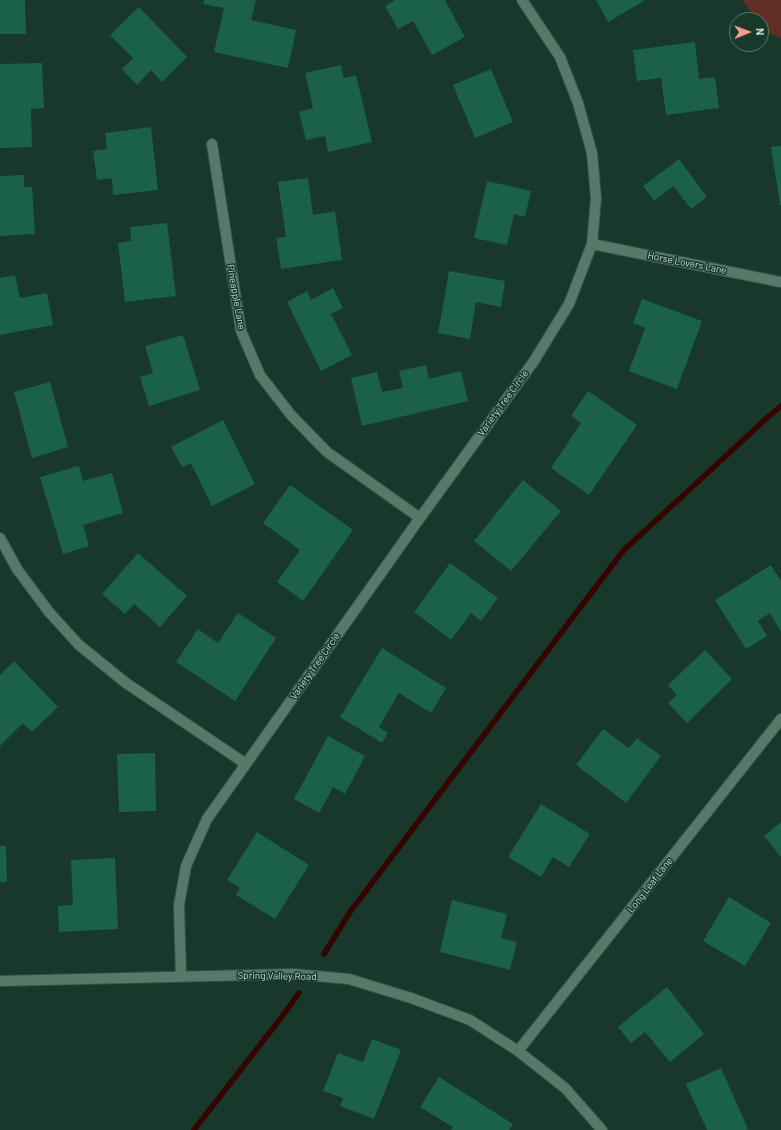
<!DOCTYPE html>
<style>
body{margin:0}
#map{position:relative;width:781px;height:1130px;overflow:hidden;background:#17382b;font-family:Barlow,sans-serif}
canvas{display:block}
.north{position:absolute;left:729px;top:12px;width:40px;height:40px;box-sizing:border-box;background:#17382b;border:1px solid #5e796e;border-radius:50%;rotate:89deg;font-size:11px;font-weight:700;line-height:16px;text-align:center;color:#c8dad2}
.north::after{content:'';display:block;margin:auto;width:14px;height:18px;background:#f49e8a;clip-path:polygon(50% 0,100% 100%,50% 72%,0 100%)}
</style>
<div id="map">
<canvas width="781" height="1130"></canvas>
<div class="north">N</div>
</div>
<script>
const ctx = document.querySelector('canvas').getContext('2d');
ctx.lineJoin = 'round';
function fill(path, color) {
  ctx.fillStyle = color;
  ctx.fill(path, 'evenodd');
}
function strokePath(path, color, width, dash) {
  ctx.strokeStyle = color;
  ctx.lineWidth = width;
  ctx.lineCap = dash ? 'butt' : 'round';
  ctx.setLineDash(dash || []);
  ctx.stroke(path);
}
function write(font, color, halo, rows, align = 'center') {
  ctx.font = font + ' Barlow,sans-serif';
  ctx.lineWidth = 3;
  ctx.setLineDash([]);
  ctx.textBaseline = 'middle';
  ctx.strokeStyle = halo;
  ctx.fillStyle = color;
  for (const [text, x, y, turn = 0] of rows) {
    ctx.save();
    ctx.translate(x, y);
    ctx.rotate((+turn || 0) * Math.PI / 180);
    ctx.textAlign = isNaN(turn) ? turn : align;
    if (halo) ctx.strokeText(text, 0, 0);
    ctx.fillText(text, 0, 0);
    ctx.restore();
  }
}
fill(new Path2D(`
 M742,0H781V38C772,35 761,31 761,20H758Z`), '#612f25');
strokePath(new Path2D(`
 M324,954L350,912L623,551L768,417L781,406
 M194,1130L284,1014L299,993`), '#350400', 5.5);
fill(new Path2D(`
 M0,0H25L26,34H0Z
 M204,0H256L251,20L296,30L288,68L214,52L224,8L203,4Z
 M395,0H445L465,37L432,55L413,21L398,29L385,6Z
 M596,0H644V1L608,22Z
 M139,7L187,57L162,82L151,70L137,85L122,69L133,58L110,35Z
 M695,42L699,79L715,77L719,108L666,115L661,78L637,81L633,50Z
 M42,63L44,108L31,109L32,147L0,148V64Z
 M341,65L344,78L356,75L372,142L328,152L325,136L306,140L299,112L313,108L305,73Z
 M491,69L513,122L475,138L453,85Z
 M151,127L158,190L113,195L112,178L97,180L93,151L107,149L105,133Z
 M781,146V205H780L771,147Z
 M679,159L707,197L691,209L673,186L654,201L643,186Z
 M24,175V187H32L35,234L0,236V176Z
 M308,178L313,215L335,211L342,260L281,269L276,238L286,237L278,182Z
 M487,181L531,191L525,217L514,214L507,245L474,238Z
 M167,223L176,296L125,302L118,243L131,241L130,227Z
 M449,271L505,281L501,307L476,302L470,339L438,333Z
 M15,275L20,298L47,293L53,325L0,335V278Z
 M333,288L343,308L331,314L352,355L321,371L287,302L307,291L311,300Z
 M642,299L702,321L677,389L629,371L645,328L633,323Z
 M183,335L200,390L149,406L140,377L153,373L145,346Z
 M426,365L429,379L461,371L468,401L362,426L351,378L377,372L382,392L403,388L399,371Z
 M50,382L68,447L32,458L14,392Z
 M588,391L637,425L589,495L551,468L581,423L571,416Z
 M223,420L255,484L212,506L191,463L182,467L171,447Z
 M79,466L83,481L112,473L123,513L83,525L89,546L63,554L40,477Z
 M523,480L561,511L511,571L474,541Z
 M290,485L353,530L303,601L277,582L300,550L263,523Z
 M138,553L187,596L160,627L134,604L125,614L102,594Z
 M450,563L498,598L481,621L471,613L451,640L414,612Z
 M771,565L781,581V632L770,613L758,621L767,636L746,649L715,600Z
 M238,613L276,638L235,701L176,662L198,629L218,643Z
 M382,648L446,688L431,713L399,693L379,727L388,733L382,743L340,717Z
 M705,650L732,679L687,723L668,703L677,695L668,685Z
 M14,661L58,707L32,732L23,723L0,746V675Z
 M603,729L629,748L637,738L661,756L626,803L576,765Z
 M328,736L365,756L345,794L333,787L319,813L294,799Z
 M155,753L156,811L119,812L117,754Z
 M541,804L590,834L569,867L553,857L541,877L508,857Z
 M781,822V857L764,836Z
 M257,832L309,865L275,919L236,895L240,888L227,880Z
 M0,846H6L7,882H0Z
 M115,858L118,929L59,932L58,906L73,905L71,860Z
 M729,897L771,923L745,966L703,941Z
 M452,900L507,914L501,938L517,942L510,970L440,952Z
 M667,987L704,1034L670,1062L645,1032L631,1043L618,1027Z
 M372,1039L401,1050L374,1119L340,1106L343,1098L323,1091L338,1053L363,1062Z
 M721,1068L748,1129L746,1130H707L686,1084Z
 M439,1077L513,1124L509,1130H451L453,1127L420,1107Z`), '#1b6149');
const minor = new Path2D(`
 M212,144L241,331L260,375L291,415L327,452L420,518
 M592,244L781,282
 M0,538L17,569L49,612L79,645L126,683L246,764
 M181,977L179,905L186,866L207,819L420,518L534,361L569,304L592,244L596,198L592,153L578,103L560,57L522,0
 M0,981L294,974L349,979L411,998L470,1020L518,1051L565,1088L602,1130
 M518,1051L781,719`);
strokePath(minor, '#385349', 12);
strokePath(minor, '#56796a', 10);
write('10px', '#c8dad2', '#17382b', [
 ["Horse Lovers Lane",687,263,11],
 ["Pineapple Lane",236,297,80],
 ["Variety Tree Circle",503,403,-54],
 ["Variety Tree Circle",315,666,-55],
 ["Long Leaf Lane",650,885,-52],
 ["Spring Valley Road",277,976,1]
]);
</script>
